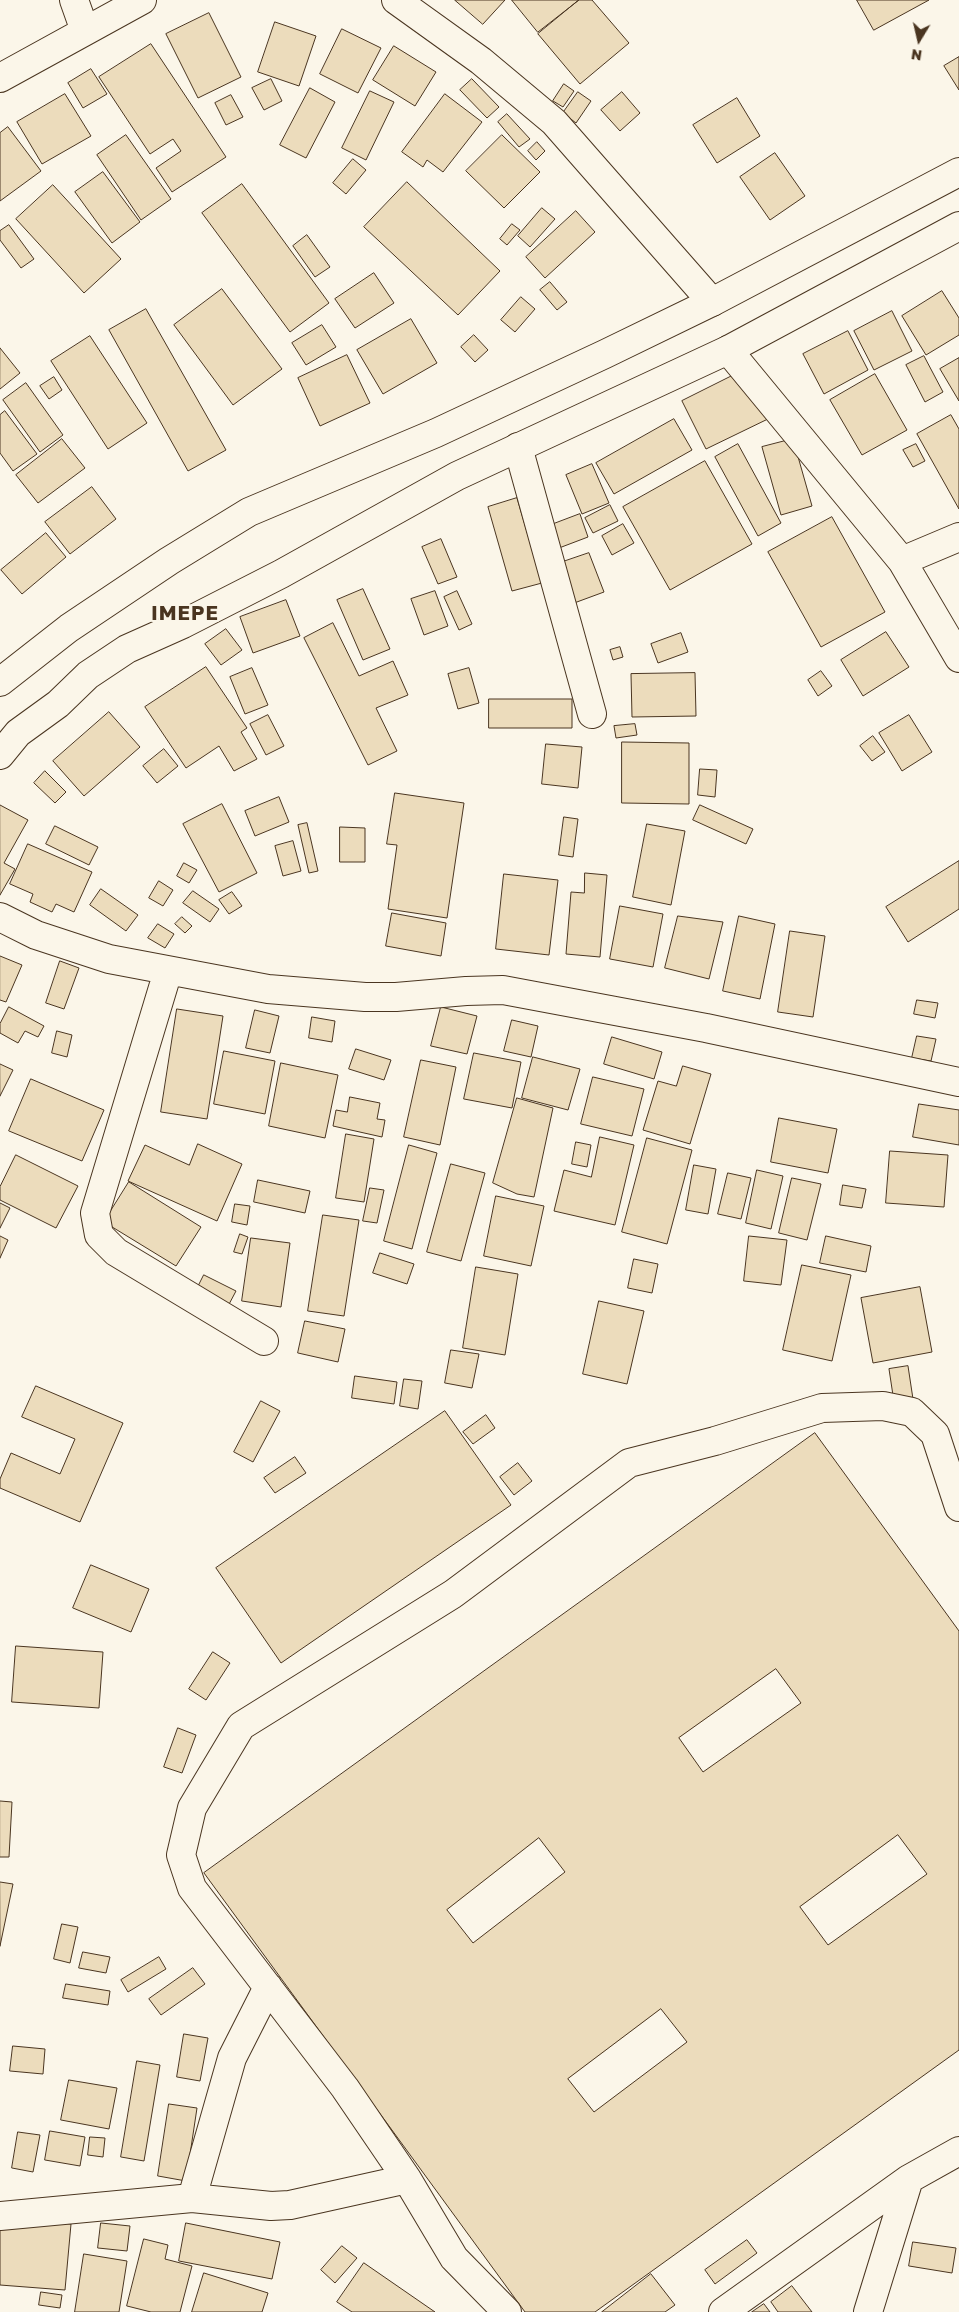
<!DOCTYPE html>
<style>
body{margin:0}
#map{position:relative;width:959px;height:2312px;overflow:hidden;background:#fbf6e9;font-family:"Golos Text",sans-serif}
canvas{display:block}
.north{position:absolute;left:894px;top:15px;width:50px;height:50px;-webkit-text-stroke:4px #fbf6e9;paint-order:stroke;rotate:189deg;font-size:14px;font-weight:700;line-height:20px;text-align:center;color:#4a3520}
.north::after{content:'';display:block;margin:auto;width:18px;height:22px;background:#4a3520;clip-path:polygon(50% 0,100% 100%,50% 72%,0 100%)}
</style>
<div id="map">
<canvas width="959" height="2312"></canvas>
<div class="north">N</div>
</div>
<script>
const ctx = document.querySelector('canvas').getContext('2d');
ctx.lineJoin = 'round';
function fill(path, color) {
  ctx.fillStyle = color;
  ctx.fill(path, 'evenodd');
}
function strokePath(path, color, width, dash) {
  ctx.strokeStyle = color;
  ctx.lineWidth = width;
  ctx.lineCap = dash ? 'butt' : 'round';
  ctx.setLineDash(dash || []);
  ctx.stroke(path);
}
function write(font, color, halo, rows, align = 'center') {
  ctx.font = font + ' "Golos Text",sans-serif';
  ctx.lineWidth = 4;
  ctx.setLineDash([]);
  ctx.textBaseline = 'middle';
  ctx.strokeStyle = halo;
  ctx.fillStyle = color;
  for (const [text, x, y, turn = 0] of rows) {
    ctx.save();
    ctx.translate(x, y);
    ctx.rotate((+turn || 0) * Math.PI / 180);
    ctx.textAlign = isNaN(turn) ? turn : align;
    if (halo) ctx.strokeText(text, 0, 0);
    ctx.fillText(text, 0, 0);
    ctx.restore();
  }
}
const building = new Path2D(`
 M455,0H505L483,24Z
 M512,0H579L538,32Z
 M579,0H592L629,43L580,84L538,34Z
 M857,0H929L874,30Z
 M209,13L241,77L198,98L166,34Z
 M275,22L316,36L299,86L258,72Z
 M342,29L381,48L358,93L320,74Z
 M151,44L226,157L172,192L156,168L181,151L173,139L150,154L99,77Z
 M394,46L436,72L415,106L373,80Z
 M959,57V90L944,66Z
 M91,69L107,94L83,108L68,83Z
 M271,79L282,101L264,110L252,88Z
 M472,79L499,107L487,118L460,90Z
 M564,84L574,91L563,107L553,101Z
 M310,88L335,102L306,158L280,145Z
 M370,91L394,102L366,160L342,148Z
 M578,92L591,101L576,123L563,113Z
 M622,92L640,113L620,131L601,110Z
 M65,94L91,136L42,164L17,122Z
 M445,94L482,122L443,172L427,160L423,167L402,152Z
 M231,95L243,117L226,125L215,103Z
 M737,98L760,136L717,163L693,125Z
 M507,114L530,139L519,147L498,122Z
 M8,127L41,171L0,201V133Z
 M126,135L171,199L141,220L97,155Z
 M502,135L540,172L504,208L466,171Z
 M537,142L545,151L536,160L528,151Z
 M775,153L805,196L770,220L740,177Z
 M353,159L366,170L346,194L333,183Z
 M103,172L140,222L112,243L75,192Z
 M407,182L500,271L458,315L364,227Z
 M242,184L329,303L290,332L202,213Z
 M53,185L121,259L84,293L16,219Z
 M542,208L555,219L530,247L518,236Z
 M576,211L595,232L545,278L526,257Z
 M512,224L520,230L507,245L500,239Z
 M9,225L34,259L21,268L0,240V231Z
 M307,235L330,267L315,277L293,246Z
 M374,273L394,303L355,328L335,299Z
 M550,282L567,302L557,310L540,290Z
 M222,289L282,369L233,405L174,325Z
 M942,291L959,318V335L926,355L902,316Z
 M521,297L535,309L515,332L501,320Z
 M146,309L226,450L188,471L109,330Z
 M892,311L912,351L874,370L854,331Z
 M411,319L437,363L383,394L357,350Z
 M322,325L336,347L306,365L292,343Z
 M848,331L868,370L824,394L803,354Z
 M474,335L488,350L475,362L461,347Z
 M90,336L147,423L108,449L51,361Z
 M0,348L20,373L0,389Z
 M347,355L370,403L320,426L298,378Z
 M924,356L943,392L925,402L906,365Z
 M959,358V401L940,369Z
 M748,368L772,417L706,449L682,401Z
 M875,374L907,430L862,455L830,400Z
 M54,377L62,390L49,399L40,386Z
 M26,383L63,435L40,452L3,400Z
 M5,411L37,454L13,471L0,453V415Z
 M951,415L959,429V509L917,434Z
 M674,419L692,450L614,494L596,463Z
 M62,439L85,468L38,503L16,475Z
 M793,439L812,506L781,515L762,447Z
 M738,444L781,523L758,536L715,457Z
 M916,444L925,461L913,467L903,450Z
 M705,461L752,544L670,590L623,507Z
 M592,464L609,503L582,514L566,475Z
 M92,487L116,519L70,554L45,522Z
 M517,498L542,583L512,591L488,507Z
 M610,505L618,521L593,533L585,518Z
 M580,514L588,537L559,548L551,525Z
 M832,517L885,612L821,647L768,552Z
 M623,524L634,543L612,555L602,536Z
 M46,533L66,557L22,594L1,570Z
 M441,539L457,577L438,584L422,547Z
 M589,553L604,592L566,606L551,566Z
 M363,589L390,649L363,660L337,600Z
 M435,591L448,626L424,635L411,599Z
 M457,591L472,624L459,630L444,597Z
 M286,600L300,636L253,653L240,617Z
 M333,623L359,676L393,661L408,695L376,708L397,751L368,765L304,638Z
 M226,629L242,650L221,665L205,644Z
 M886,632L909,667L863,696L841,660Z
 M681,633L688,652L658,663L651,644Z
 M620,647L623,657L613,660L610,650Z
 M206,667L247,728L241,732L257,759L234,771L219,746L186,768L145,707Z
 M252,668L268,705L245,714L230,677Z
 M469,668L479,703L458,709L448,674Z
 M821,671L832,686L818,696L808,680Z
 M695,673L696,716L632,717L631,674Z
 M489,699H572V728H489Z
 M109,712L140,747L84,796L53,761Z
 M268,715L284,746L266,755L250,724Z
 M909,715L932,752L902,771L879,733Z
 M635,724L637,735L616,738L614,726Z
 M873,736L885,752L872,761L860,746Z
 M622,742L689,743V804L622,803Z
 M546,744L582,747L578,788L542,784Z
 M164,749L178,766L157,783L143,766Z
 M700,769L717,770L715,797L698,795Z
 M45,771L66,792L55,803L34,783Z
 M395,793L464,803L447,918L388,909L397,845L387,844Z
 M279,797L289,822L255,836L245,811Z
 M222,804L257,873L219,892L183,824Z
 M0,805L28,820L4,863L15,869L0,895Z
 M700,805L753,829L746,844L693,820Z
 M564,817L578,819L573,857L559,855Z
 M307,823L318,871L309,873L298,825Z
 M647,824L685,831L671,905L633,897Z
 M55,826L98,847L89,865L46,844Z
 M340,827L365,828V862H340Z
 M293,841L301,871L283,876L275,846Z
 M28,844L92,872L74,912L56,904L52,912L30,902L33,894L10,884Z
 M959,861V909L908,942L886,907Z
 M184,863L197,870L189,883L177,876Z
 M585,873L607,875L600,957L566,954L571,892L584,893Z
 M504,874L558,880L549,955L496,949Z
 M159,881L173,890L163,906L149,898Z
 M101,889L138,915L126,931L90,905Z
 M193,891L219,909L210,922L183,903Z
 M232,892L242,906L229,914L219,900Z
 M620,906L663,914L653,967L610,959Z
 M392,913L446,923L441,956L386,946Z
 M678,916L723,922L709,979L665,968Z
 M739,916L775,924L760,999L723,991Z
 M182,917L192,926L185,933L175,924Z
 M158,924L174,934L165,948L148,938Z
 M790,931L825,936L813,1017L778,1012Z
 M0,956L22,965L6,1002L0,1000Z
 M60,961L79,968L64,1009L46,1003Z
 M917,1000L938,1003L935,1018L914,1014Z
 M9,1007L44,1026L38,1037L25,1031L18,1043L0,1033V1024Z
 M441,1007L477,1016L467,1054L431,1046Z
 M177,1009L223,1016L207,1119L161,1112Z
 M255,1010L279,1016L270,1053L246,1048Z
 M312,1017L335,1021L332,1042L309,1038Z
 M512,1020L538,1026L531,1057L504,1051Z
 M57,1031L72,1035L67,1057L52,1053Z
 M917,1036L936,1039L931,1061L912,1058Z
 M612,1037L662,1052L654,1079L604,1064Z
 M356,1049L391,1060L384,1080L349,1069Z
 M224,1051L275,1061L265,1114L214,1104Z
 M474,1053L521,1062L512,1108L464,1099Z
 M533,1057L580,1069L568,1110L522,1098Z
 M421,1060L456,1067L440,1145L404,1137Z
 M281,1063L338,1075L325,1138L269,1126Z
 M0,1064L13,1070L0,1096Z
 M683,1066L711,1074L690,1144L643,1130L658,1081L676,1086Z
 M593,1077L644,1089L632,1136L581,1124Z
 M31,1079L104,1110L82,1161L9,1131Z
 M350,1097L380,1103L377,1119L385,1120L382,1137L333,1126L336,1110L347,1112Z
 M517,1098L553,1108L534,1197L517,1194L493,1183Z
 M919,1104L959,1110V1145L913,1137Z
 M779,1118L837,1129L828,1173L771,1162Z
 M346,1134L374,1139L364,1202L336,1198Z
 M600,1137L634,1145L615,1225L554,1211L564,1170L591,1177Z
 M647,1138L692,1150L667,1244L622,1232Z
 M576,1142L591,1145L587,1167L572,1164Z
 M198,1144L242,1164L217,1221L128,1181L145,1145L189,1165Z
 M409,1145L437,1153L412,1249L384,1241Z
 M890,1151L948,1155L944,1207L886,1203Z
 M16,1155L78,1186L56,1228L0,1200V1187Z
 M451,1164L485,1173L461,1261L427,1252Z
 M694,1165L716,1169L708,1214L686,1210Z
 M757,1170L783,1176L771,1229L746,1223Z
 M728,1173L751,1178L741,1219L718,1214Z
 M792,1178L821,1184L807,1240L779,1233Z
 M258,1180L310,1191L305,1213L254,1202Z
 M129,1182L201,1227L176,1266L104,1222Z
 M843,1185L866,1189L862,1208L840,1205Z
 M370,1188L384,1190L377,1223L363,1221Z
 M496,1196L544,1206L531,1266L484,1256Z
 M0,1203L10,1208L0,1228Z
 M235,1204L250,1206L247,1225L232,1222Z
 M323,1215L359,1220L344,1316L308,1311Z
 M240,1234L248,1237L242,1254L234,1252Z
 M0,1236L8,1240L0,1258Z
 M749,1236L787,1240L781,1285L744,1281Z
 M826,1236L871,1246L866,1272L820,1263Z
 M251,1238L290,1243L281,1307L242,1301Z
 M380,1253L414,1264L407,1284L373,1273Z
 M634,1259L658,1264L652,1293L628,1288Z
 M802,1265L851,1275L832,1361L783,1350Z
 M476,1267L518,1274L505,1355L463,1348Z
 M204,1275L236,1291L227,1308L195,1293Z
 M920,1287L932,1352L873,1363L861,1298Z
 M599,1301L644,1311L627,1384L583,1374Z
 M305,1321L345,1329L338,1362L298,1353Z
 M451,1350L479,1354L472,1388L445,1383Z
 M908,1366L913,1399L894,1402L889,1369Z
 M355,1376L397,1382L394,1404L352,1398Z
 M404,1379L422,1381L418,1409L400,1406Z
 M36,1386L123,1423L80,1522L0,1488V1479L11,1453L60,1474L75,1439L22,1417Z
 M261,1401L280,1411L253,1462L234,1452Z
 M445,1411L511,1505L281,1663L216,1568Z
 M486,1415L495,1428L473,1444L463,1432Z
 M815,1433L959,1631V2050L595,2312H525L204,1873ZM776,1669L801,1703L703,1772L679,1738ZM898,1835L927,1874L828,1945L800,1907ZM539,1838L565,1872L473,1943L447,1910ZM661,2009L687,2042L594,2112L568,2079Z
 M295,1457L306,1473L275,1493L264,1478Z
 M518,1463L532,1481L514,1495L500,1477Z
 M91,1565L149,1589L131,1632L73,1608Z
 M16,1646L103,1652L99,1708L12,1702Z
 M213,1652L230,1663L206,1700L189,1689Z
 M178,1728L196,1735L182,1773L164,1767Z
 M0,1801L12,1802L9,1857H0Z
 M0,1882L13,1884L0,1946Z
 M62,1924L78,1927L70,1963L54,1959Z
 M83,1952L110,1957L106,1973L79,1968Z
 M159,1957L166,1969L128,1992L121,1980Z
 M193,1968L205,1984L161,2015L149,1999Z
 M66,1984L110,1991L108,2005L63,1998Z
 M184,2034L208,2038L200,2081L177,2077Z
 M13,2046L45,2049L43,2074L10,2071Z
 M137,2061L160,2065L144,2161L121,2157Z
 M69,2080L117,2088L109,2129L61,2120Z
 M169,2104L197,2108L186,2181L158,2176Z
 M50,2131L85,2137L80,2166L45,2160Z
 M18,2132L40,2135L33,2172L12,2168Z
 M90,2137L105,2138L103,2157L88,2155Z
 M13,2218L71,2224L65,2290L0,2285V2228L11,2229Z
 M101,2223L130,2226L127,2251L98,2248Z
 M186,2223L280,2242L272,2279L179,2261Z
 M144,2239L168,2245L165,2259L192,2266L180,2312H151L127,2306Z
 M747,2240L757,2253L715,2284L705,2270Z
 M913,2242L956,2248L952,2273L909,2266Z
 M342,2246L357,2258L335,2283L321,2270Z
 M84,2254L127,2261L119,2312H75Z
 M364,2263L435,2312H352L337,2302Z
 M204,2273L268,2293L262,2312H192Z
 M651,2274L675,2305L665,2312H602Z
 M792,2286L812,2312H778L771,2302Z
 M41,2292L62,2295L60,2308L39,2305Z
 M764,2304L770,2312H752Z`);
fill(building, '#ecdcbc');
strokePath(building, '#4a3520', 1);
const minor = new Path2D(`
 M74,0L85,31
 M396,0L481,61L554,122L712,302
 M0,78L142,0
 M728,350L902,561L959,658
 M518,447L592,714
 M902,561L959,537
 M0,917L36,935L109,959L268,989L365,997H396L466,991L503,990L706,1028L959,1082
 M168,971L95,1213L99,1235L116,1252L264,1341
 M192,2198L232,2058L268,1987
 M0,2216L192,2198L271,2206L290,2205L407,2179
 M507,2312L454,2258L407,2179L345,2088L192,1888L181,1855L192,1808L241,1726L453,1594L629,1463L715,1441L822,1408L883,1406L912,1412L935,1434L959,1507
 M723,2312L909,2179L959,2151
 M868,2312L909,2179`);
const major = new Path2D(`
 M0,682L69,628L169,561L249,512L436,433L605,354L712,302L959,172
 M0,755L18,733L58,704L88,675L127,649L183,624L281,574L457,476L728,350L959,226`);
strokePath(minor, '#4a3520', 30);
strokePath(major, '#4a3520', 30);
strokePath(minor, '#fbf6e9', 28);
strokePath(major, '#fbf6e9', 28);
ctx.letterSpacing = '1px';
write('bold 20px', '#4a3520', '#fbf6e9', [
 ["IMEPE",185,614]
]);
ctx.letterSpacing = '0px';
</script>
